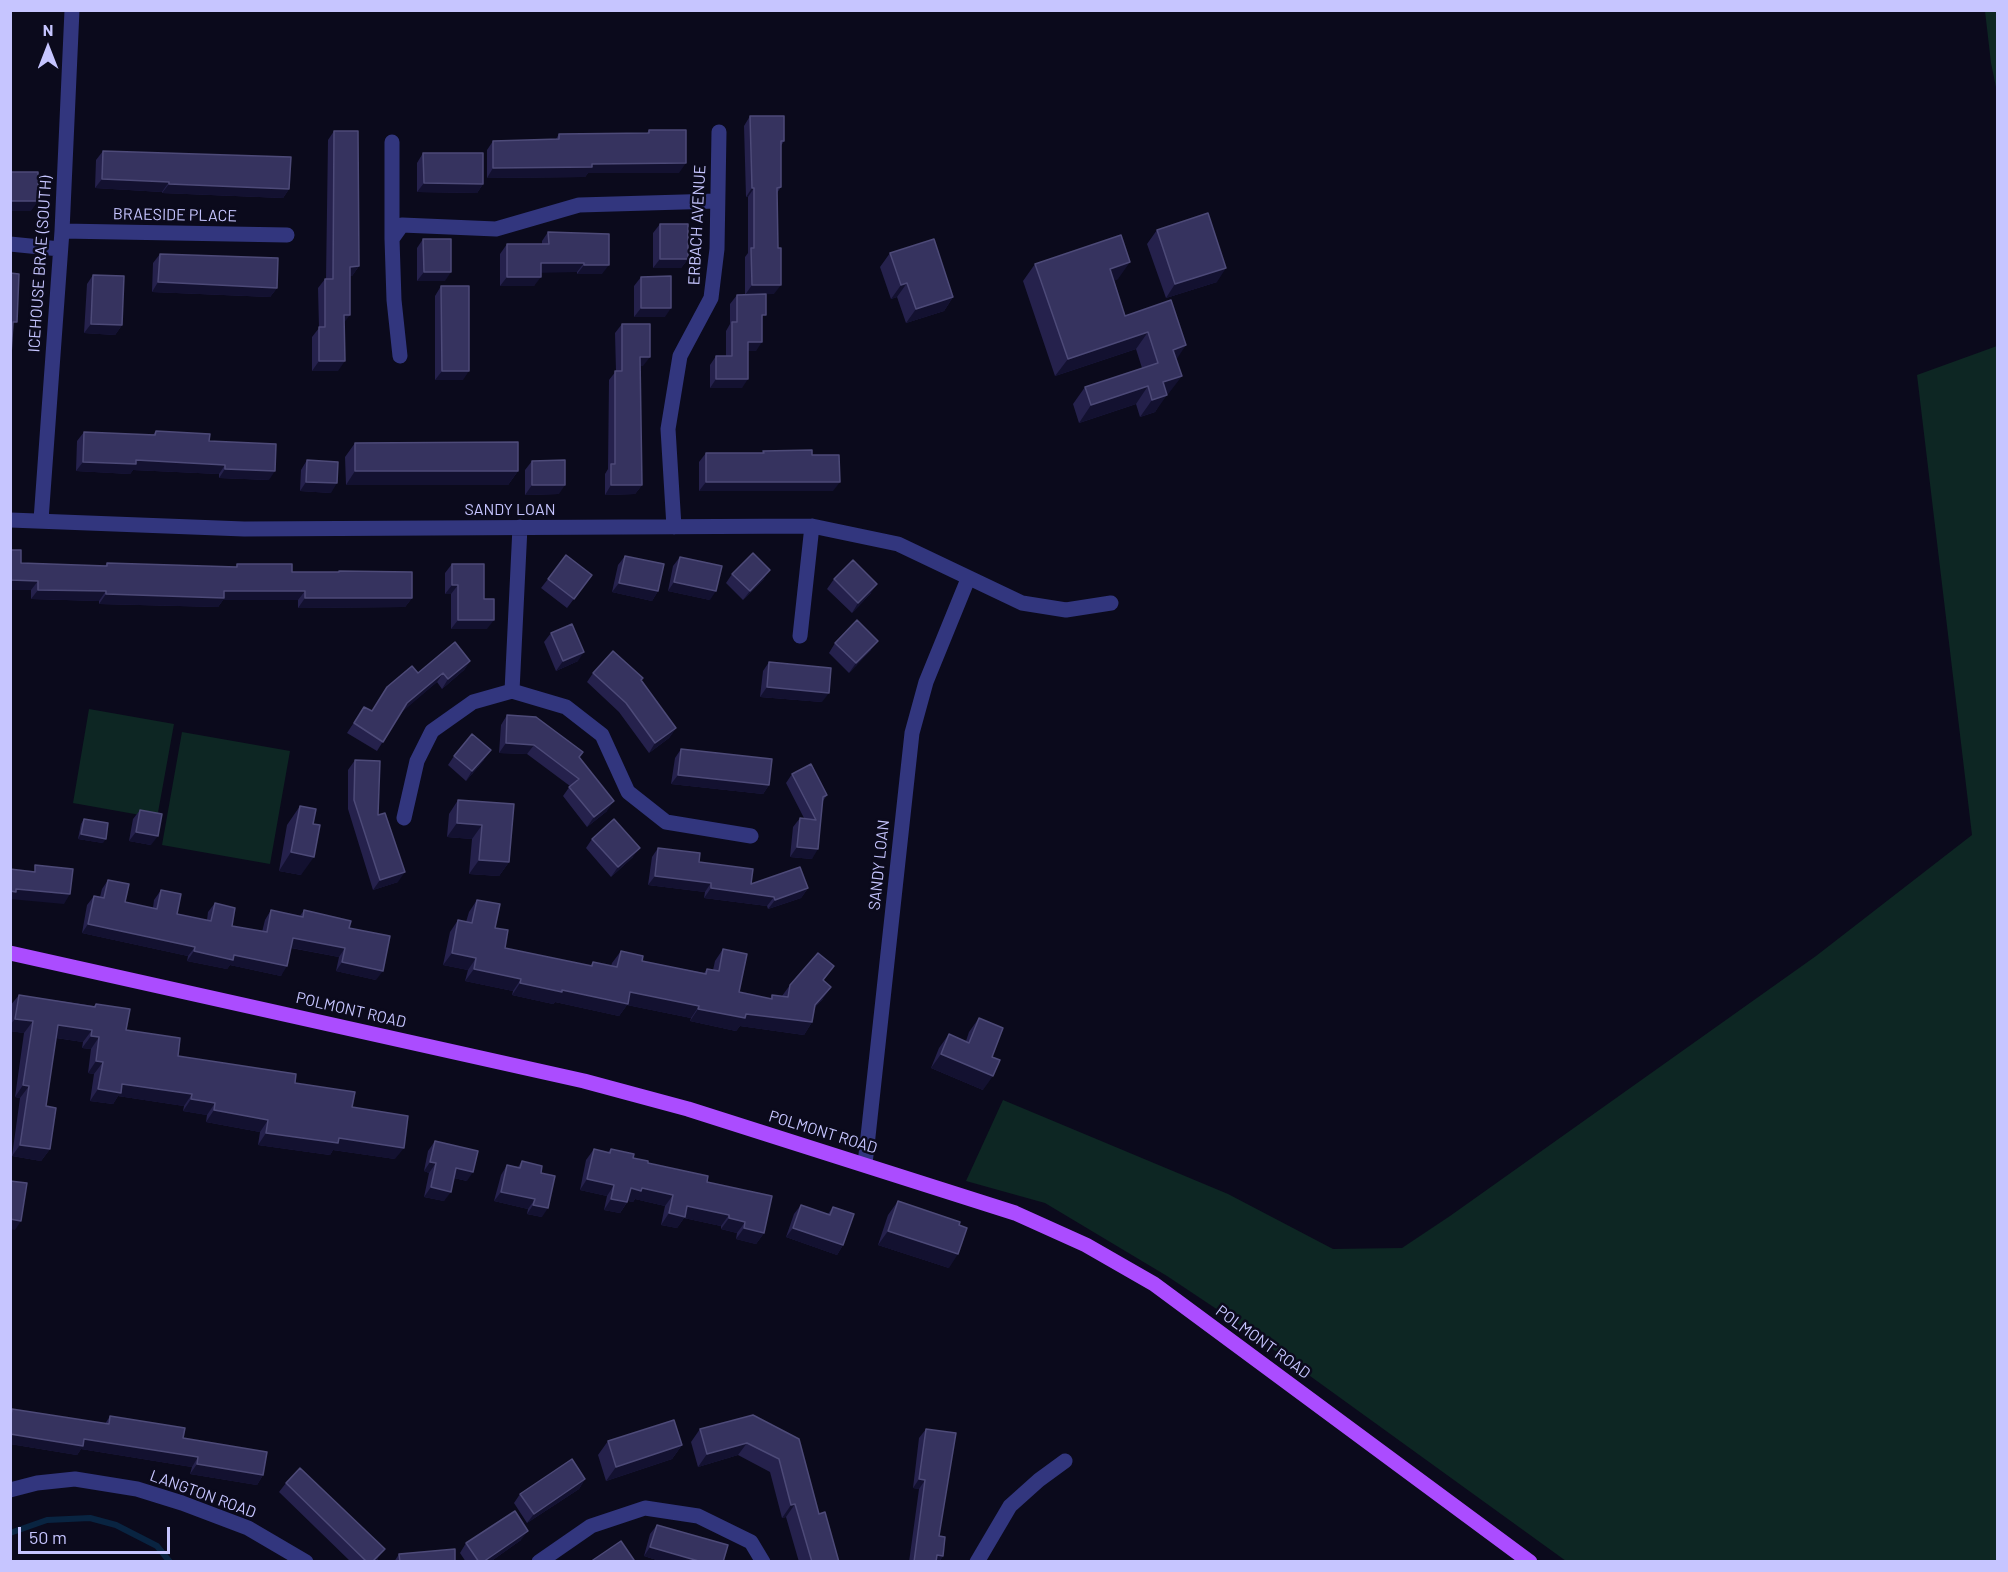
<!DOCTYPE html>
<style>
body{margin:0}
#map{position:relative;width:2008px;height:1572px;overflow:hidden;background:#0b0a1c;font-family:Barlow,sans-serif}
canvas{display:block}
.frame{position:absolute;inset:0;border:12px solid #c6c5ff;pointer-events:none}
.north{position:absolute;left:18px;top:18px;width:60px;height:60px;-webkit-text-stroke:4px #0b0a1c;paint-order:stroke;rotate:0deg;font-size:16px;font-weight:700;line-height:24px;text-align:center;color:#c6c5ff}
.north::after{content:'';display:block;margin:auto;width:21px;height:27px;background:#c6c5ff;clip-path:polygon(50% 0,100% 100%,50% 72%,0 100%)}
.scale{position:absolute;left:18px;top:1527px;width:152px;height:27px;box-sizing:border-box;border:3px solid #c6c5ff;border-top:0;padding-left:8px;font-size:18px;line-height:21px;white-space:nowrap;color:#c6c5ff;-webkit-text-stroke:4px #0b0a1c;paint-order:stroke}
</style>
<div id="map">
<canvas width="2008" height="1572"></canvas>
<div class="frame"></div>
<div class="north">N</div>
<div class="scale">50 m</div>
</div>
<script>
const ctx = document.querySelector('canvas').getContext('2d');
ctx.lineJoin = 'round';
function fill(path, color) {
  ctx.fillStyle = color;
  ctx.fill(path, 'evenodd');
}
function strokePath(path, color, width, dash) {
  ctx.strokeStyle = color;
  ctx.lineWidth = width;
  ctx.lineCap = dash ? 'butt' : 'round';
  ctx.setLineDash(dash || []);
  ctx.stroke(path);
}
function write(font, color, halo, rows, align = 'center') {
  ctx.font = font + ' Barlow,sans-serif';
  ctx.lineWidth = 5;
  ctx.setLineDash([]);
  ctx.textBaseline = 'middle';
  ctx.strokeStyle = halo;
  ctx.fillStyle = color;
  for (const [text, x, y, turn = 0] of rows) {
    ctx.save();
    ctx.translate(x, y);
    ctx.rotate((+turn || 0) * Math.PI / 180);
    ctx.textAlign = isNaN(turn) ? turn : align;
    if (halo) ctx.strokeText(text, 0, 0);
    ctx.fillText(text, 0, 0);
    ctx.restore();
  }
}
fill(new Path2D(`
 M1985,11H1997V92L1991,63Z
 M1997,346V1561H1566L1227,1316L1167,1276L1045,1203L966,1181L1003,1100L1228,1194L1333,1249L1402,1248L1450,1216L1816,956L1972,835L1917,375Z
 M89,709L174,724L157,818L73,803Z
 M182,732L290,751L270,864L162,845Z`), '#0d2623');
strokePath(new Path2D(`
 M10,1533L47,1520L90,1518L116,1525L157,1546L170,1562`), '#092441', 6);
strokePath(new Path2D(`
 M392,142V239
 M62,231L287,235
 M10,244L60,249
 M400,356L394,300L392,239L402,225L496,229L579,205L717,201
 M10,520L244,529L812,526L898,544L1022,603L1066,610L1111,603
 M41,520L62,231L72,10
 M674,527L668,429L680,356L711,298L717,249L719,132
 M800,636L812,526
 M512,691L520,527
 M404,818L417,761L432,731L473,702L512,691L566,707L602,735L628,792L666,822L751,836
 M865,1164L912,733L926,682L968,579
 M10,1490L37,1483L75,1479L137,1489L182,1503L248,1528L306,1562
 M539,1562L591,1526L645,1508L698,1516L751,1542L763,1562
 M977,1562L1010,1506L1039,1480L1065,1461`), '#32367e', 15);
strokePath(new Path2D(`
 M10,953L584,1081L688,1109L1015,1213L1086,1245L1154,1284L1530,1562`), '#ab4cff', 15);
fill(new Path2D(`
 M750,116L784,141L781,146V187L777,193L774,294H766L762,319L756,351H748L742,388H710V365L716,356H726V331L730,324V304L737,295H745V257L748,253V197H746L744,126Z
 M649,130L679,173H588L585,177L487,178V150L493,141L556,139L559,134L647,133Z
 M334,131L359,266L352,276H350L338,371H312V337L319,328L318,288L325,279H326L328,140Z
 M103,151L289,189L283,198L162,193V192L95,188L96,160Z
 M423,153L483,184L477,193L417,192V163Z
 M660,224L688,259L681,268H653V233Z
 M1157,230L1217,282L1166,298L1147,244Z
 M548,232L602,274H577V272H541L534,286H500V254L507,244H542V241Z
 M423,239L445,281H417V248Z
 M890,253L953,297L944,311L906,323L897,297L891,299L880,267Z
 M160,254L277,288L270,297L152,292L153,263Z
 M1035,264L1118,279L1114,280L1125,316L1171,300L1176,360L1169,393L1166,394L1155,412L1140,417L1136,404L1079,423L1073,404L1085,387L1142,368L1136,349L1055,376L1023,281Z
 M93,275L122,325L115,335L84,333L87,284Z
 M641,277L665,317H634V286Z
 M441,286L463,380H435V296Z
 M622,324L643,366H640L642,485L635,494L605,495V474L608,469L609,380L616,371L615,333Z
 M156,431L209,441L269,480L219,478V474L133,470L130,474L76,471L77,441L84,432L153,435Z
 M355,443L518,471L508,485H346L345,457Z
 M763,451L812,455L833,491H699V462L706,453H762Z
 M307,460L331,493L300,491L301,470Z
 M532,461L559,494L525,495V470Z
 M10,550L21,563L105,566L107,563L236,567L237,564L292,572H338L339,571L412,598L405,607L298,608V600H223L218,607L99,604V601L31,599V590H10Z
 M625,556L658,591L652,601L612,592L618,565Z
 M680,557L710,600L668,591L673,566Z
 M452,564L484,599L487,629H451V594H445V573Z
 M732,574L764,579L743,600L726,583Z
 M592,575L567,608L541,588L548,579Z
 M834,579L871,593L852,613L827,589Z
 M551,633L578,661L556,671L544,642Z
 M835,643L871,650L849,673L829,653Z
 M470,661L464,670L442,689L437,682L402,711L377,751L347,733L364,707L371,711L418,673Z
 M769,662L822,702L760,697L763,671Z
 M593,673L641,681L676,728L669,738L649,753L619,712L587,682Z
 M507,715L579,757L607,811L587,827L563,796L570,786L527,754L499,753L501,725Z
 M681,749L769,785L763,794L671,784L675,758Z
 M454,756L484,760L466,781L448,765Z
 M355,760L378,815L398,882L373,890L348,809V770Z
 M792,774L827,795L823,801L812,859L790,857L793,827L800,818H804L786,783Z
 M458,800L514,804L509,862L499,876L469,874L472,839L447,837L449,814Z
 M300,806L313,824L301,875L279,871L287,825Z
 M140,810L151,845L129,841L133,819Z
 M84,819L103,843L78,839L81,824Z
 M592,839L633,857L611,877L586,848Z
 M658,848L699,862L751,884L808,888L801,898L768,909L767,906L704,898L705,892L648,885L652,857Z
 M108,880L125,902L153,908L154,900L161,890L177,914L207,920L208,912L215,903L232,926L262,932L265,920L271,910L300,916L304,910L349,928L376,980L336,971L339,957L291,948L281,976L230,965L227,969L187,961L188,956L82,933L87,905L94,896L100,897L102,889Z
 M477,900L495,928L505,948L590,966L593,962L611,966L612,963L621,951L642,961L704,973L707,969L713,970L715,961L723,949L739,992L770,999L772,995L782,996L790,985L824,981L823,999L814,1008L812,1022L804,1035L740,1026L736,1031L690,1021L691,1018L627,1005L619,1016L555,1002L553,1004L512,995L513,991L465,981L468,970L443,965L450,932L458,920L466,922L469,912Z
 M19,995L94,1006L96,1004L126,1030L178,1056L295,1083L352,1107L395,1159L333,1150L330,1155L258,1145L260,1132L206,1122L207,1115L183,1111L184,1106L118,1096L113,1104L90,1101L94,1074L88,1073L91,1049L82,1048L83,1042L56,1038L46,1106L50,1149L41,1161L12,1156L20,1098L15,1097L24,1033L10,1031V1006Z
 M979,1018L983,1090L931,1068L939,1048L949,1034L966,1041L969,1032Z
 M435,1141L467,1181L454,1178L444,1201L424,1197L429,1173L424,1171L428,1151Z
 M594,1149L608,1152L611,1149L648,1163L707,1182L764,1233L756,1244L736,1239L737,1233L721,1229V1226L684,1218L677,1228L661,1225L665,1206L635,1199L633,1202L628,1201L620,1213L604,1210L607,1196L580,1190L586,1160Z
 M522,1161L541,1173L542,1217L527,1214L528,1209L494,1201L501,1175L507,1165L518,1167Z
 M898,1201L949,1268L878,1245L888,1215Z
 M801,1205L828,1214L833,1207L843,1245L837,1255L786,1237L794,1214Z
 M12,1409L105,1424L110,1416L183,1438L263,1475L257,1485L190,1474L192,1467L81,1449L77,1455L10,1444V1411Z
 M753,1415L819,1514L839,1562H799L786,1517L782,1518L770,1472L738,1455L698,1467L691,1442L700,1429Z
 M926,1429L939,1536L943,1556L939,1562H909L919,1489L913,1488L919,1438Z
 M608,1441L682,1445L672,1459L606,1481L598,1455Z
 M585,1479L579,1489L527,1523L514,1503L520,1494Z
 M286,1483L378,1559L375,1562H351L279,1492Z
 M657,1525L723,1562H663L644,1556L650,1534Z
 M521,1540L490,1562H466L460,1553L466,1543Z
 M399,1554L455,1562H394Z`), '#25214c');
fill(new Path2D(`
 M686,163L679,173H588L585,177L487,178L493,168L592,164Z
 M102,179L169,182L162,192L95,188Z
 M424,183L483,184L477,193L417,192Z
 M169,184L289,189L283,198L162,193Z
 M752,188H754L748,197H746Z
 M10,201H38L31,211H10Z
 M660,259H688L681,268H653Z
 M1130,262L1118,279L1098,286L1110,269Z
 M541,263H584L577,272L534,273Z
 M584,265H609L602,274H577Z
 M359,266L352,276H343L350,267Z
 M1226,268L1217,282L1166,298L1175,284Z
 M424,272H451L445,281H417Z
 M507,277H541L534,286H500Z
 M158,282L277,288L270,297L152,292Z
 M907,283L897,297L891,299L901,285Z
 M752,285H781L774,294L745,295Z
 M953,297L944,311L906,323L916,309Z
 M641,308H671L665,317H634Z
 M344,315H350L343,324Z
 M91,324L122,325L115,335L84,333Z
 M1148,332L1136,349L1055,376L1068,359Z
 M748,342H762L756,351H741Z
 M1186,345L1174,363L1173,350Z
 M640,357H650L643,366H634Z
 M319,361H345L338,371H312Z
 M442,371H469L463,380H435Z
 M1182,376L1169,393L1152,399L1163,382Z
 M716,379H748L742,388H710Z
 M1148,386L1136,404L1079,423L1091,405Z
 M1167,395L1155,412L1140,417L1152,400Z
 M136,460L225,465L219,474L133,470L130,474L76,471L83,462Z
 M225,469L275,471L269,480L219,478Z
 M355,471H518L508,485H346Z
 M306,482L337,483L331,493L300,491Z
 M706,482H840L833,491H699Z
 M532,485H565L559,494L525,495Z
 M611,485H642L635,494L605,495Z
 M770,570L764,579L743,600L750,591Z
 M10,580L38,581L31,590H10Z
 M674,582L716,591L710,600L668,591Z
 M619,583L658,591L652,601L612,592Z
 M877,584L871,593L852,613L858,603Z
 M452,585H458L451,594H445Z
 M38,590L106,591L99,601L31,599Z
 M224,591H305L298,600H223L218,607L99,604L106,594Z
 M305,598H412L405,607L298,608Z
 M458,620H494L487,629H451Z
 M878,641L871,650L849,673L856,663Z
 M584,652L578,661L556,671L563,661Z
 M470,661L464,670L442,689L448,679Z
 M443,673L437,682L401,713L407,703Z
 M767,687L829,693L822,702L760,697Z
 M676,728L669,738L649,753L655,743Z
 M506,743L534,745L527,754L499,753Z
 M491,750L484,760L466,781L472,771Z
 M678,775L769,785L763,794L671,784Z
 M614,801L607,811L587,827L594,817Z
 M457,823L482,825L472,839L447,837Z
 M136,832L158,836L151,845L129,841Z
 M81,834L106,839L103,843L78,839Z
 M797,847L818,849L812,859L790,857Z
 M640,848L633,857L611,877L618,867Z
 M291,852L314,857L301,875L279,871Z
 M479,860L509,862L499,876L469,874Z
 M405,872L398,882L373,890L380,880Z
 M655,876L711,883L705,892L648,885Z
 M711,888L774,897L767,906L704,898Z
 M808,888L801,898L768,909L775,900Z
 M16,889L70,894L64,904L10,899V891Z
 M88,924L195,947L188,956L82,933Z
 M293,938L345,948L339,957L287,947Z
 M194,951L234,955L287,966L281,976L230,965L227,969L187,961Z
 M452,953L476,958L468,970L443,965Z
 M342,962L383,971L376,980L336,971Z
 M474,969L521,979L513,991L465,981Z
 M520,983L562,990L630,992L699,1006L691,1018L627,1005L619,1016L555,1002L553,1004L512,995Z
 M831,987L823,999L806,1017L815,1005Z
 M698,1009L746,1014L812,1022L804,1035L740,1026L736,1031L690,1021Z
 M15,1019L33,1021L24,1033L10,1031V1025Z
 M58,1025L92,1030L83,1042L50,1037Z
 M91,1036L99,1037L91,1049L82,1048Z
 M941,1054L993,1076L983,1090L931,1068Z
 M96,1061L103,1062L94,1074L88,1073Z
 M122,1084L192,1094L184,1106L118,1096L113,1104L90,1101L98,1089Z
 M23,1085L29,1086L20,1098L15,1097Z
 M191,1099L215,1103L207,1115L183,1111Z
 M214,1110L268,1120L260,1132L206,1122Z
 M266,1133L339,1138L404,1148L395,1159L333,1150L330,1155L258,1145Z
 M20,1145L50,1149L41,1161L12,1156Z
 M430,1162L436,1163L429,1173L424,1171Z
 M456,1168L473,1172L467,1181L450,1177Z
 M587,1179L614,1185L607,1196L580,1190Z
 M431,1187L451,1192L444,1201L424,1197Z
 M631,1188H642L673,1195L665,1206L635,1199L633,1202L623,1200Z
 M501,1192L535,1199L528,1209L494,1201Z
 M611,1199L627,1202L620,1213L604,1210Z
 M533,1205L548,1208L542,1217L527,1214Z
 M687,1206L729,1215L721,1226L684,1218L677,1228L661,1225L669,1213Z
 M729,1218L745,1222L737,1233L721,1229Z
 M10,1219L21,1221L15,1230L10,1229Z
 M744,1228L764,1233L756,1244L736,1239Z
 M793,1228L843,1245L837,1255L786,1237Z
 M888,1231L958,1254L949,1268L878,1245Z
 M10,1434L84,1439L198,1457L192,1467L81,1449L77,1455L10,1444Z
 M747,1443L738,1455L698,1467L707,1454Z
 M682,1445L672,1459L606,1481L616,1467Z
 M197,1464L263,1475L257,1485L190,1474Z
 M585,1479L579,1489L527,1523L534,1514Z
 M919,1479L925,1480L919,1489L913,1488Z
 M795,1504L786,1517L782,1518L791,1505Z
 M528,1531L521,1540L490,1562H483Z
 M650,1547L702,1562H663L644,1556Z
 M385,1549L375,1562H372Z
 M937,1555L943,1556L939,1562H932Z`), '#131130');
const building = new Path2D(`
 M750,116H784V141H781V187L777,188L778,248H781V285H752L751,248H754V188H752Z
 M649,130H686V163L592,164V167L493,168V141L559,139V134L649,133Z
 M334,131H358L359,266L350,267V315H344L345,361H319V327H325V279H333Z
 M103,151L291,157L289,189L169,184V182L102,179Z
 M423,153H483V184L424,183Z
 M10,172H38V201H10Z
 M1208,213L1226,268L1175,284L1157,230Z
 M660,224H688V259H660Z
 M548,232L609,234V265H584V263H541V277H507V244H549Z
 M1121,235L1130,262L1110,269L1125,316L1171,300L1186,345L1173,350L1182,376L1163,382L1167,395L1152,400L1148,386L1091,405L1085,387L1158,363L1148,332L1068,359L1035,264Z
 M423,239H451V272H424Z
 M934,239L953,297L916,309L907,283L901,285L890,253Z
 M160,254L278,258L277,288L158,282Z
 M10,273L19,274L17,322H13L10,372Z
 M93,275L124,276L122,325L91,324Z
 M671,276V308H641V277Z
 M441,286H469V371H442Z
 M766,294V315H762V342H748V379H716V356H732V322H737V295Z
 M622,324H650V357H640L642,485H611V464H615V371H622Z
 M156,431L210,434L209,441L276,444L275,471L225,469V465L136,460V464L83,462L84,432L155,435Z
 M518,442V471H355V443Z
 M812,450V455H839L840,482H706V453H764L763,451Z
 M307,460L338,462L337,483L306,482Z
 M565,460V485H532V461Z
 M10,550H21V563L107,566V563L237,567V564H292V572H339V571L412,572V598H305V591H224V598L106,594V591L38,590V581L10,580Z
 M753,553L770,570L750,591L732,574Z
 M566,555L592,575L574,599L548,579Z
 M625,556L664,564L658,591L619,583Z
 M680,557L722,566L716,591L674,582Z
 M853,560L877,584L858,603L834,579Z
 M452,564H484V599H494V620H458V585H452Z
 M857,620L878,641L856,663L835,643Z
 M572,624L584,652L563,661L551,633Z
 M455,642L470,661L448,679L443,673L407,703L383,742L354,723L364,707L372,711L387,687L412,666L418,673Z
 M613,651L643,678L641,680L676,728L655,743L626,703L593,673Z
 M769,662L831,668L829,693L767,687Z
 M507,715L536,717L583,752L579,757L614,801L594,817L569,787L579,779L534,745L506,743Z
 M472,734L491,750L472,771L454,756Z
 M681,749L772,759L769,785L678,775Z
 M355,760L380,761L378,815L385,813L405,872L380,880L354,800Z
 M811,764L827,795L823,797L818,849L797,847L800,818L816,820L792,774Z
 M458,800L514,804L509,862L479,860L482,825L457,823Z
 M300,806L316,809L313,824L320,825L314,857L291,852Z
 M140,810L162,814L158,836L136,832Z
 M84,819L108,823L106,839L81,834Z
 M614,819L640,848L618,867L592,839Z
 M658,848L700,853L699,862L753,869L751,884L800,867L808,888L775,900L774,897L711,888V883L655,876Z
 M35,865L73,869L70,894L16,889V892L10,891V869L35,872Z
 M108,880L129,884L125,902L157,909L161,890L181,894L177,914L211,921L215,903L235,908L232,926L267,932L271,910L303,917L304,910L351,921L349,928L390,936L383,971L342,962L345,948L293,938L287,966L234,955L233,960L194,951L195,947L88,924L94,896L104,898Z
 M477,900L500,904L495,928L508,930L505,948L592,966L593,962L617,967L621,951L643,956L642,961L706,974L707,969L719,971L723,949L747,954L739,992L772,999V995L788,997L790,985L818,953L834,966L823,980L831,987L815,1005L812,1022L746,1014L745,1018L698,1009L699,1006L630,992L628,1004L562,990V992L520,983L521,979L474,969L476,958L452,953L458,920L472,923Z
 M19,995L95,1007L96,1004L130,1009L126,1030L180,1038L178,1056L296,1074L295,1083L355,1092L352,1107L408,1116L404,1148L339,1138L338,1143L266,1133L268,1120L214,1110L215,1103L191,1099L192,1094L122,1084L121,1093L98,1089L103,1062L96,1061L99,1037L91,1036L92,1030L58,1025L46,1106L56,1108L50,1149L20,1145L29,1086L23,1085L33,1021L15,1019Z
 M979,1018L1003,1028L992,1057L1000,1060L993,1076L941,1054L949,1034L969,1043Z
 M435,1141L478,1151L473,1172L456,1168L451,1192L431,1187L436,1163L430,1162Z
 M594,1149L610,1153L611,1149L634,1154L633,1158L648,1161V1163L708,1176L707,1182L772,1196L764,1233L744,1228L745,1222L729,1218V1215L687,1206L685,1217L669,1213L673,1195L642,1188L641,1191L631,1188L627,1202L611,1199L614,1185L587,1179Z
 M522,1161L542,1166L541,1173L555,1176L548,1208L533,1205L535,1199L501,1192L507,1165L520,1168Z
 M10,1181L27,1183L21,1221L10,1219Z
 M898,1201L960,1222L959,1225L967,1228L958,1254L888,1231Z
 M801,1205L830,1215L833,1207L854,1214L843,1245L793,1228Z
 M12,1409L109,1424L110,1416L185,1428L183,1438L267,1452L263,1475L197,1464L198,1457L84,1439L83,1446L10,1434V1420Z
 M753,1415L799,1439L819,1514L825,1512L839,1562H812L795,1504L791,1505L779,1459L747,1443L707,1454L700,1429Z
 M674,1420L682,1445L616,1467L608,1441Z
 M926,1429L956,1433L939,1536L945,1537L943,1556L937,1555L936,1562H914L925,1480L919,1479Z
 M572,1459L585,1479L534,1514L520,1494Z
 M300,1468L385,1549L372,1562H367L286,1483Z
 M515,1511L528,1531L483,1562H479L466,1543Z
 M657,1525L728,1545L723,1562H702L650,1547Z
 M621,1541L634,1560L631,1562H590Z
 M455,1549V1562H400L399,1554Z`);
fill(building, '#36335f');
strokePath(building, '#4d4a78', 1.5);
write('16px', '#c6c5ff', '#0b0a1c', [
 ["BRAESIDE PLACE",175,215,1],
 ["ERBACH AVENUE",697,225,-87],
 ["ICEHOUSE BRAE (SOUTH)",40,264,-86],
 ["SANDY LOAN",510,510],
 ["SANDY LOAN",879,865,-84],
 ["POLMONT ROAD",351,1010,13],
 ["POLMONT ROAD",823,1132,17],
 ["POLMONT ROAD",1263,1342,36],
 ["LANGTON ROAD",203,1494,20]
]);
</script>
